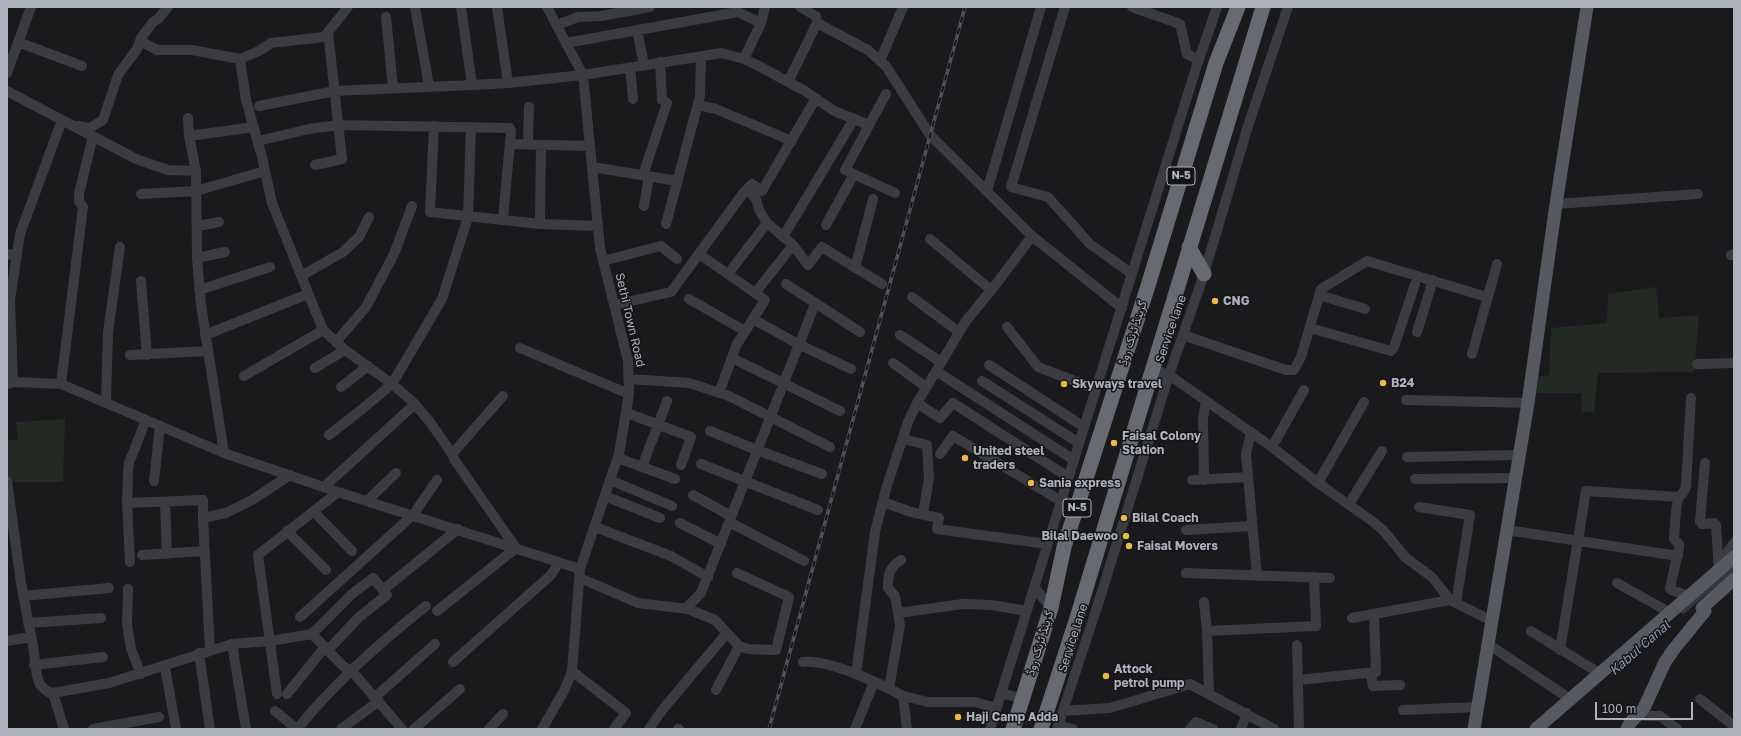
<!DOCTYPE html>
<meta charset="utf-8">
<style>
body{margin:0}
#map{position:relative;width:1741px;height:736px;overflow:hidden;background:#1a1a1c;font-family:"Golos Text",sans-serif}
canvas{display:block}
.frame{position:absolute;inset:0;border:8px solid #adb1bb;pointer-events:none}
.scale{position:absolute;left:1595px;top:702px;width:98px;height:18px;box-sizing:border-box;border:2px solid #adb1bb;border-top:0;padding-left:5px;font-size:12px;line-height:14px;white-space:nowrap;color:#adb1bb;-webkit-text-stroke:3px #151517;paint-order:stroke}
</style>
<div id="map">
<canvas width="1741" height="736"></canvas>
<div class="frame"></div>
<div class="scale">100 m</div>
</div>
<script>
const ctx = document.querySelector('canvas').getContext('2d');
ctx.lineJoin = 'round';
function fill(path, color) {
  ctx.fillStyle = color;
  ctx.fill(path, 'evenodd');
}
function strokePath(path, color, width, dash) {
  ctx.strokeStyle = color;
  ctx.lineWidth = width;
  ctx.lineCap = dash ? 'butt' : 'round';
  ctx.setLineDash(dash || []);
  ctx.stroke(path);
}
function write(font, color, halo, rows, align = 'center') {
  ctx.font = font + ' "Golos Text",Vazirmatn,sans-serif';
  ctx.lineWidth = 3;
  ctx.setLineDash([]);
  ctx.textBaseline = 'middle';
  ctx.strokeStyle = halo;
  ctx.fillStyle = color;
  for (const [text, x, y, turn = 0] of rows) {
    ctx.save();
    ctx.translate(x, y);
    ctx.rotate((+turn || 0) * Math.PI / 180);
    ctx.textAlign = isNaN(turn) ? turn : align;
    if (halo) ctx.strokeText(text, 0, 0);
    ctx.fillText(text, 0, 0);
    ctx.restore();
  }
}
fill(new Path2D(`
 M1656,287L1659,318L1699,315L1694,372L1598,373L1594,412H1582L1581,393H1536L1538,377L1549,375L1551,328L1607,323L1608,294Z
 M65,419L63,482H7V441L18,439L16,422Z`), '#222a23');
strokePath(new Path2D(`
 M1683,610L1734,566`), '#313840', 7);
strokePath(new Path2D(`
 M415,7L429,86
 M461,7L472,85L508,83L583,75L722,53L744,59L757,65L805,91L834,111L869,125
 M497,7L508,83
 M737,7L738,12L761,23
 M1065,7L1011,187L1048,197L1090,244L1132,274
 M1132,7L1180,24L1187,54L1199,60
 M386,17L393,88
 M817,23L868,50L886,66L930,135L1032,236L1122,308
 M557,25L578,17L601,16L650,7
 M637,30L644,65
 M140,41L157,50H192L240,59L259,51L271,43L324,37L348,7
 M18,42L82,66
 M566,43L738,12
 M240,59L246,100L262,157L272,203L323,330L345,350L392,384L412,401L430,422L452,454
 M744,59L761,23L765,7
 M880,61L903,7
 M630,67L633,99
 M7,73L31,7
 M788,82L817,23L816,16L800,7
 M7,91L136,159L168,170L196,171
 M886,94L845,170L895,193
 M698,105L716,109L792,141
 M259,106L335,91L472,85
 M188,118L189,136L196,171L197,258L201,305L224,453
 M78,126L90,128L103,120L118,75L137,49L141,38L153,22L158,19L168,7
 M434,126L430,212L540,224L598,226
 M189,136L254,127
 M258,141L309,129L339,125L510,128L511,131L503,219
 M510,144L590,146
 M528,144L529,107
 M315,165L342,159L328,32
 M592,167L678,181
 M643,175L667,103L662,100L660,62
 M748,188L756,199L759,210L767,223L793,245L808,265L822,247L882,284
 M987,191L1041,7
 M141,194L196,191L265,171
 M1556,204L1698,194
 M644,206L649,176
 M540,224L541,145
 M666,224L700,96L701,56
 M826,225L854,174
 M198,226L219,222
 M783,237L854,119
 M930,239L991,290
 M7,254L17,256
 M699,254L765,300L737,344L719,393
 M1731,255L1734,254
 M197,258L225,252
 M603,261L661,246L677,259
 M855,268L873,199
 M728,274L767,223
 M301,276L343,252L359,237L369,217
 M141,281L147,355
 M786,284L860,332
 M199,290L270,267
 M755,293L793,245
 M1319,295L1365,309
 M912,297L959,332
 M689,299L745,331
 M614,305L671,292L744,192L752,184L762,191L816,98
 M753,319L798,344L851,369
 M1007,327L1038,367L1096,389
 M1310,328L1391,351L1394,347L1415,284
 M1417,332L1433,280
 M205,335L308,294
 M900,335L941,362
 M1183,335L1286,370H1294L1301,357L1321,289L1367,261L1487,297
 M336,342L366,307L394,254L412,206
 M520,348L629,394
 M1472,354L1497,264
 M130,355L208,351
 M732,358L840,411
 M893,363L926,387
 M1697,364L1734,363
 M989,365L1084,427
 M315,368L345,350
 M1152,369L1169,375L1272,447L1318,483L1372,521L1383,530L1406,558L1432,577L1450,600L1492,621
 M936,371L1074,460
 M244,376L323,330
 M629,379L689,383L729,396L830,447
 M982,381L1079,443
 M13,382L10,300L20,234L62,120
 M7,384L15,382L61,384L224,453L338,492L580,569
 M61,384L83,207L79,201V194L93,136
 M341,387L368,366
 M1406,400L1528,403
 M106,403L108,332L120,247
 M917,403L940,418L953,403L1068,477
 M627,413L691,437L681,465
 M710,431L757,450L822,474
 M1251,432L1246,454L1257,576
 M329,435L361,410L392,384L442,299L468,217L471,127
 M903,439L927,445L929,478L923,514
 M1272,447L1304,390
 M940,454L953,436L1061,501
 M1407,457L1519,455
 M618,458L675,479
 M1705,463L1700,521L1702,524L1714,523L1716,525L1719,570
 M701,464L818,510
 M642,467L667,401
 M1415,479L1515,478
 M610,480L672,506
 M1192,480L1248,477
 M1204,480L1203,419L1206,401
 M7,481L21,583L33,646L37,676L40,685L48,692L53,693L64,729
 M154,481L160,426
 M1318,483L1364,402
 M324,487L415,404
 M693,495L731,516
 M605,496L660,518
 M368,500L396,473
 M165,502L167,554
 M883,502L911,512L939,518L937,529L1047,544
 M127,503L203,500V518
 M1349,504L1382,451
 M1419,507L1470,515L1456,603
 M313,511L352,551
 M729,522L804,561
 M680,523L721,544
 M595,527L671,556L708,577
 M1186,530L1252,526
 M1507,530L1678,556
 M287,531L326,570
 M142,555L205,551
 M130,562L127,503L128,473L129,463L146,420
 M1728,562L1724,557L1734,543
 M1186,573L1330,578
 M580,578L638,603L688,609L715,620L739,646L748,649L776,650L789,597L737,573
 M1617,583L1669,612
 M1034,587L1051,608
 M128,589L127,624L131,649L141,674
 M383,590L458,529
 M1683,594L1671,590L1670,588L1679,548V544L1674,539C1675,526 1675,512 1678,500C1680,494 1685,493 1686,486L1691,398
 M23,596L109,588
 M1204,602L1207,631L1209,693
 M685,609L701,593L815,304
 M437,611L516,548L454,459L452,454L503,396
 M898,613L963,604L992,605L1027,611
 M300,617L413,515L437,480
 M1352,618L1450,600
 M28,623L101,618
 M1207,631L1316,626L1314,577
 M1531,631L1599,673
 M312,634L344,667L351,670L402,729
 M7,641L31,637
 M232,644L246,729
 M1488,644L1570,699
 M1297,645L1299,729
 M210,650L203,518L226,513L252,500L290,475
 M1560,650L1586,491L1679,497
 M199,653L210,729
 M453,662L551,575L559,562
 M803,662C829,659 879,683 903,696L907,729
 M34,665L103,657
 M165,667L176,729
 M572,671L626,713L614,729
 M1371,673L1373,686L1400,685
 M856,674L875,532L886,489L908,422L917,403L966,321L997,283L1032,236
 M1298,680L1376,672L1374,614
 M889,689L900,625L895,596L888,588C888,576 889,567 901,560
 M716,690L739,646
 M53,693L109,683L232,644L270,641L312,634L352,594L373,578L387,595L359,617L328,650
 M1001,693L1023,699
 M277,694L258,555L338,492
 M287,694L325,647
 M903,696L928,702H975L996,708
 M375,697L435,644
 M1700,699L1734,726
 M1403,710L1477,707
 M275,711L297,729C335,683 379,643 426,606
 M1063,711L1110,708L1190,684L1274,729
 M1640,713L1644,716H1660L1677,729
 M1058,725L1073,729
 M93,729L159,717
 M341,729L379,701
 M414,729L460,689
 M489,729L503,714
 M542,729L565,689L572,671L580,569L619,454L629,394L628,361L600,248L583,75L547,7
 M649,729L663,709L727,633
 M678,729H679
 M855,729L874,682
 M990,729L1197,65L1217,7
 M1057,729L1099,601L1169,375L1204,274L1248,126L1288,7
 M1190,729L1196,722L1213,729
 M1241,729L1247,713`), '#3b3c41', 10);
strokePath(new Path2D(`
 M1474,729L1528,403L1556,204L1587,7
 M1536,729L1734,557
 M1627,729L1630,723L1644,708L1665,662L1674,649L1705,611L1702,608L1734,579`), '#575960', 13);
strokePath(new Path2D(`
 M1189,247L1204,274
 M1013,729L1051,608L1064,547L1147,289L1216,63L1238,7
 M1041,729L1076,621L1263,7`), '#686a72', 15);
const rail = new Path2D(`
 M769,729L965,7`);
strokePath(rail, '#4e5056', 3.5);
strokePath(rail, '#151517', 2, [6]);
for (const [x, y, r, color] of [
 [1215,301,4,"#e7b947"],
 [1383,383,4,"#e7b947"],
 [1064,384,4,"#e7b947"],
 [1114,443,4,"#e7b947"],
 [965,458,4,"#e7b947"],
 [1031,483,4,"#e7b947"],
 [1124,518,4,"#e7b947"],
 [1126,536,4,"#e7b947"],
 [1129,546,4,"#e7b947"],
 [1106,676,4,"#e7b947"],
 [958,717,4,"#e7b947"]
]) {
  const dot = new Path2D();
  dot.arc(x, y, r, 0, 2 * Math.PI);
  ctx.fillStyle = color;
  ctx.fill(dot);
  strokePath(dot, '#151517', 1.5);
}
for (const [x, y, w] of [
 [1181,176,28],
 [1077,508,28]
]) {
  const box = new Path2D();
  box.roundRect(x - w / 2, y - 9, w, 18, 3);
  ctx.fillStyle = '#151517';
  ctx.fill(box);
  strokePath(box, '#adb1bb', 1);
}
write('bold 11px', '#adb1bb', null, [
 ["N-5",1181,176],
 ["N-5",1077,508]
]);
write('bold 12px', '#adb1bb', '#151517', [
 ["CNG",1223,301],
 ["B24",1391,383],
 ["Skyways travel",1072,384],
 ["Faisal Colony",1122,436],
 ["Station",1122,450],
 ["United steel",973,451],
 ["traders",973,465],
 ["Sania express",1039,483],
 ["Bilal Coach",1132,518],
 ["Bilal Daewoo",1118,536,"right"],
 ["Faisal Movers",1137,546],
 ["Attock",1114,669],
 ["petrol pump",1114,683],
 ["Haji Camp Adda",966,717]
], 'left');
write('12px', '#adb1bb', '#151517', [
 ["Sethi Town Road",630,320,77],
 ["Service lane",1171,329,-71],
 ["گرینڈ ٹرنک روڈ",1133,333,-72],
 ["Service lane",1073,638,-72],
 ["گرینڈ ٹرنک روڈ",1040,643,-73]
]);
write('italic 13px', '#879cb3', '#151517', [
 ["Kabul Canal",1640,648,-41]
]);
</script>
